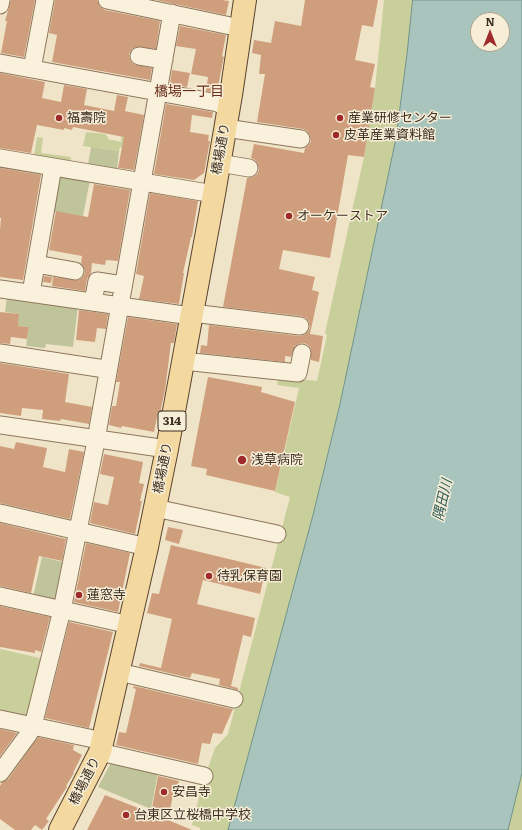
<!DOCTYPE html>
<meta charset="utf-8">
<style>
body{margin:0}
#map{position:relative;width:522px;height:830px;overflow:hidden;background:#f0e4c8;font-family:Literata,serif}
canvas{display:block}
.north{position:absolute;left:470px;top:12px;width:40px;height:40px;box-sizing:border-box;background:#f7eed8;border:1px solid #ada18e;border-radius:50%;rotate:0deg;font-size:11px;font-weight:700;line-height:16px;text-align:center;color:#3d2e20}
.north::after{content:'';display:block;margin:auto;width:14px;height:18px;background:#9e2a2b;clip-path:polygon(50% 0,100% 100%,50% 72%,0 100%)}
</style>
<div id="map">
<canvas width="522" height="830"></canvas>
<div class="north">N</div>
</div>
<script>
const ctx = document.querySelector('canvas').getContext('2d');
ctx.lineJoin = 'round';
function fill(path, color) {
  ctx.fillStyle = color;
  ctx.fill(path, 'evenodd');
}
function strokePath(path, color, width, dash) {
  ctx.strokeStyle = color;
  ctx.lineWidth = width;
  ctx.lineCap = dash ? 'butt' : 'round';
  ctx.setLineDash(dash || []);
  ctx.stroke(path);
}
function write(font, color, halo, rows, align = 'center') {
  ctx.font = font + ' Literata,"Noto Sans JP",serif';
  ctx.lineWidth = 3;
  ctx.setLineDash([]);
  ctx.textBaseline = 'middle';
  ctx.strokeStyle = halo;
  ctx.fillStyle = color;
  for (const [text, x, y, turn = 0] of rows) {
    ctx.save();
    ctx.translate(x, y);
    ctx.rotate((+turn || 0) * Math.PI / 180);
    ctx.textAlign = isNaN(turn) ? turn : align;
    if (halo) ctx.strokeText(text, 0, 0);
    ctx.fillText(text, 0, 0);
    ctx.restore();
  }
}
fill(new Path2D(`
 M384,0H413L407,54L396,138L340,404L313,515L228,830H200V828L192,825L203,781L207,771L215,748L228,734L290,497L275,492L299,388L277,385L279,377L317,381L327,335L325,333L364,157L375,88Z
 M86,132L106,134V137L108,136V139L121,142L122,132H127L125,148L120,147L119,151L83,146Z
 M37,137L43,138L41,153L71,157L70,163L34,157Z
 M0,649L44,659L30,717L0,711Z
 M522,773V830H508Z`), '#c9cf9b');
fill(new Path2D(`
 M91,147L119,151L117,170L88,165Z
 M55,175L90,180L83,216L48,211Z
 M7,296L78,306L73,347L46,344L45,348L26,346L29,327L18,326L19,314L5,312Z
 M42,557L66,563L57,602L33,597Z
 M112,761L158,772L151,809L98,787Z`), '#bfc49a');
const water = new Path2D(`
 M413,0H522V773L508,830H228L313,515L340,404L396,138L407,54ZM478,20H502V44H478Z`);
fill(water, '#a9c4bc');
strokePath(water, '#6f938a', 1);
fill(new Path2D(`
 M11,0H35L24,57L1,53L7,21H5Z
 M55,0H97L100,7L105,10L160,21L156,49L136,47L132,49L129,54L130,60L133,64L152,68L150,80L52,62L57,35L49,33Z
 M156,0H222L229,1L226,15Z
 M305,0H378L373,27L362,25L355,60L375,64L370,87L375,88L364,157L348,155L330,258L283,250L279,269L315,277L312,290L319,292L310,334L323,336L319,362L311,360V349L308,345L304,343L298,344L295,346L291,357L285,356V362L200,353L201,345L207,346L209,325L299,336L304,335L308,332L310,328L309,322L306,318L301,316L223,307L247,178L253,177L257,174L259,170L258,164L255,160L251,158L254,144L304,153L305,148L309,145L311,141L310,135L307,131L303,129L257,122L265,74H259L261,55L252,53L254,40L271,43L275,21L301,26Z
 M180,26L226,35L222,56L224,57L223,61L218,87H219L218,93L206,91L208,77L191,74L196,49L176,46Z
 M172,70L190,73L187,87L170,84Z
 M0,73L45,82L42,98L61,102L64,85L87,89L84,105L114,111L117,95L128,97L125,111L144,115L134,170L118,168L124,137L73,127L72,130L64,128V130L37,125L31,153L0,148Z
 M166,104L213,112L212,118L192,115L190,132L209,135L208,141H210L204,173L194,180L154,174Z
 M0,168L41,175L23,280L0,277V230L1,218H0Z
 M94,184L130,190L118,261L106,260L105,265L92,263L91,273L87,279L85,291L52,286L53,277L78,280L82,278L85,273L84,268L81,263L82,256L49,250L56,211L88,217Z
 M150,193L198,201L192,237H191L183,273H184L179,304L139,299L144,276L136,274Z
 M44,276L52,277L51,283L43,282Z
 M79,310L108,314L106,329L97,328L95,342L76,340Z
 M0,312L19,314L18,326L29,327L27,339L11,337L10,344L0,343Z
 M128,317L177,324L174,343H171L165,390L160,413L158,412L154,432L122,426L121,428L109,425L112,406H116L120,382H116Z
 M0,363L69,374L65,402L92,407L89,424L61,419L60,421L42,419L43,410L22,408L21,416L0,413Z
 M208,377L262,387L261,392L295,402L275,491L206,475L207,469L191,466Z
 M16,442L47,448L43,467L65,472L69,449L84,452L70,519L0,503V446L14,449Z
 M104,454L143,462L139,483L144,484L140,501H142L135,534L90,523L94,502L108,505L114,477L100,474Z
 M0,523L66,539L62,561L39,556L31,593L0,586Z
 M168,527L183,530L179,544L165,540Z
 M86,543L130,553L118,612L74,602Z
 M171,545L266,568L260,594L203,580L197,604L255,618L251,637L243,635L231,686L238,688V690L219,685L220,679L192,673L190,678L139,666L140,663L161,668L172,619L147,613L152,593L159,594Z
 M0,606L50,617L41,652L35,650V653L0,647Z
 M69,622L113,632L89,728L45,718Z
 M134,686L232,709H233L222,734L213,733L210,744L202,743L198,764L116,745L119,732L126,733L136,689L133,688Z
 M0,729L17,733L0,756Z
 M38,737L74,745L73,750L82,755L73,773H74L66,786L67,787L46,819L49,821L42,830L35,825L31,830H15L0,819V786L2,782L8,779Z
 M158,776L179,781L177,790H174L168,820L192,830H87L105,795L151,813Z`), '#cf9f7d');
const minor = new Path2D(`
 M107,0L240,28
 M0,5L1,0
 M139,56L164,60
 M0,63L218,103L225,107L227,116
 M32,69L45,0
 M225,128L301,139
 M0,158L214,194
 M219,163L249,168
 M36,264L75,271
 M0,289L191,316
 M31,293L53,167
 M93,302L97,281L123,285
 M192,313L300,326
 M0,353L105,369L109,367
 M183,361L298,373L302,353
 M0,425L167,449
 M155,508L277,534
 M0,513L147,547
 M0,596L130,625
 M119,672L234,699
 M0,719L103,741
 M100,752L204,776
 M0,773L28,735L33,726L62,610L94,451L172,13`);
const major = new Path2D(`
 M60,830L100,752L147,547L167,449L214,194L231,95L245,0`);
strokePath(minor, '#8d765c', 19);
strokePath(major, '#5b4430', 24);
strokePath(minor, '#faf1dc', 17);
strokePath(major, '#f3d9a0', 22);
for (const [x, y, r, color] of [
 [59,118,4,"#9e2a2b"],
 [340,118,4,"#9e2a2b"],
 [336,135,4,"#9e2a2b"],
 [289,216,4,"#9e2a2b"],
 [242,460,5,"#9e2a2b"],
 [209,576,4,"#9e2a2b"],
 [79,595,4,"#9e2a2b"],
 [164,792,4,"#9e2a2b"],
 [126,815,4,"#9e2a2b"]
]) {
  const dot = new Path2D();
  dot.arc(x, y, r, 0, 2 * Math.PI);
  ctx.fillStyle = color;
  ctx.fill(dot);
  strokePath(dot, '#f7eed8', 1.5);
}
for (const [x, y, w] of [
 [172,421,28]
]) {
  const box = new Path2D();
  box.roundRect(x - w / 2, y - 10, w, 20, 3);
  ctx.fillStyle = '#f7eed8';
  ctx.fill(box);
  strokePath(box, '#3d2e20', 1);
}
write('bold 12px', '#3d2e20', null, [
 ["314",172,421]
]);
write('13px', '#3d2e20', '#f7eed8', [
 ["福壽院",67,118],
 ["産業研修センター",348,118],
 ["皮革産業資料館",344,135],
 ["オーケーストア",297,216],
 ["浅草病院",251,460],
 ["待乳保育園",217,576],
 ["蓮窓寺",87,595],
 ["安昌寺",172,792],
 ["台東区立桜橋中学校",134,815]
], 'left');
write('13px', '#3d2e20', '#f7eed8', [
 ["橋場通り",221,149,-80],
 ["橋場通り",163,468,-79],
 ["橋場通り",85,781,-63]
]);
write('14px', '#6b2e1e', '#f7eed8', [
 ["橋場一丁目",189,92]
]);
write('italic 14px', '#2f5d5a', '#f7eed8', [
 ["隅田川",443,500,-77]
]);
</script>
